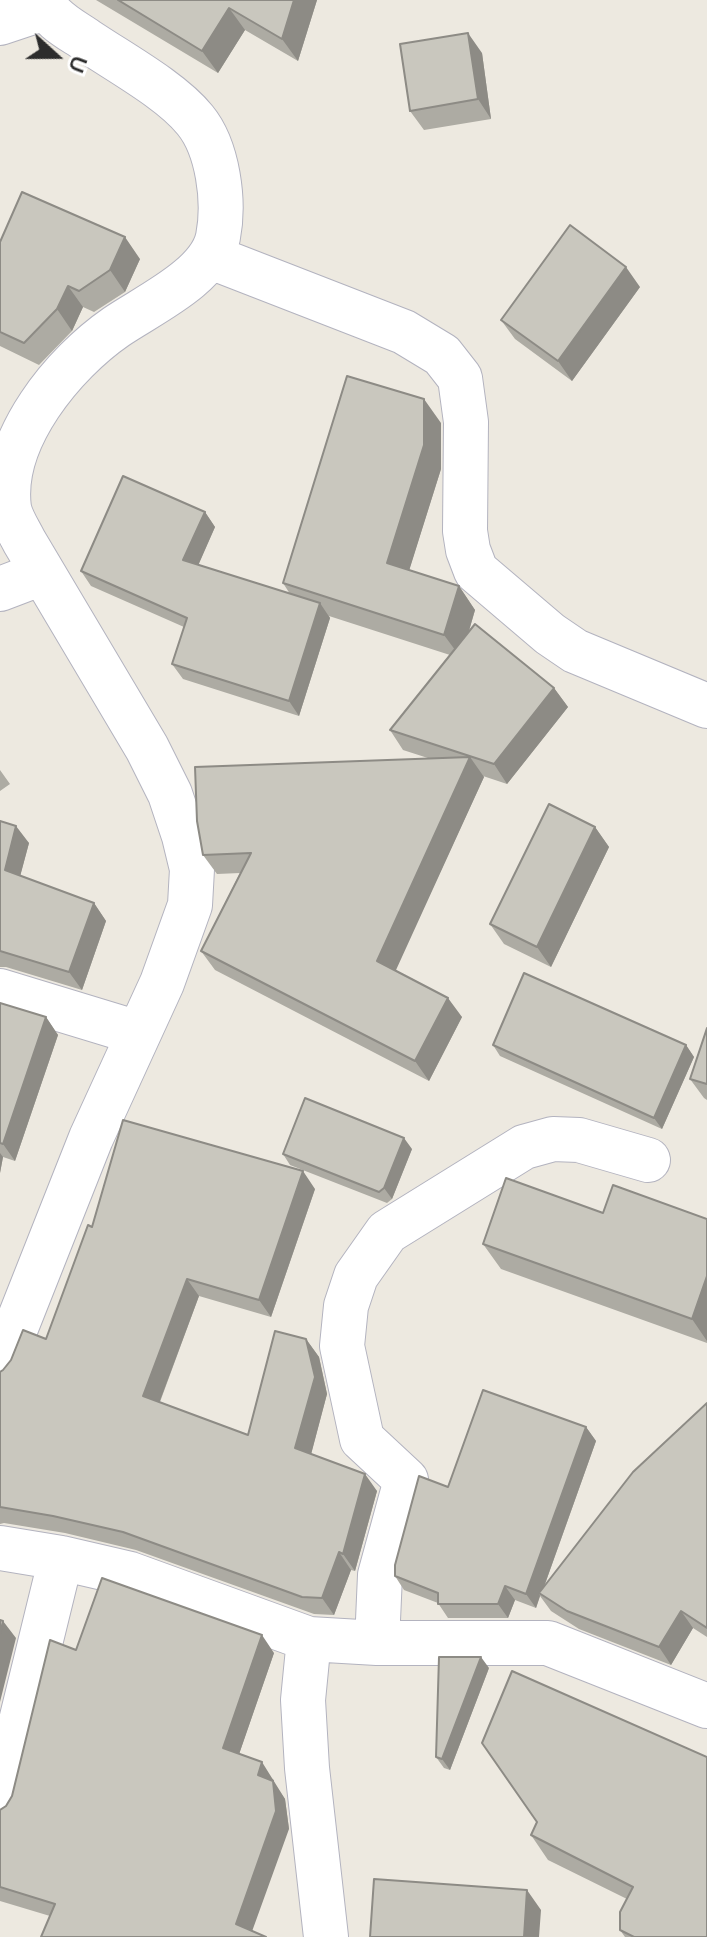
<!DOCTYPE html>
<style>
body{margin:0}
#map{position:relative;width:707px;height:1937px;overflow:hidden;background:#ede9e0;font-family:Mulish,sans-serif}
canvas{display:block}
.north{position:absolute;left:16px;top:16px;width:80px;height:80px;-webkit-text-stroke:6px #fff;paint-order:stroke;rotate:111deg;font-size:22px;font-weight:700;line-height:32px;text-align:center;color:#2c2c2c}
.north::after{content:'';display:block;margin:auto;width:28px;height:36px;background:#2c2c2c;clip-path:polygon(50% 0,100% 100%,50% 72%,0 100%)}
</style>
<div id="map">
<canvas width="707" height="1937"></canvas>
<div class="north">U</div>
</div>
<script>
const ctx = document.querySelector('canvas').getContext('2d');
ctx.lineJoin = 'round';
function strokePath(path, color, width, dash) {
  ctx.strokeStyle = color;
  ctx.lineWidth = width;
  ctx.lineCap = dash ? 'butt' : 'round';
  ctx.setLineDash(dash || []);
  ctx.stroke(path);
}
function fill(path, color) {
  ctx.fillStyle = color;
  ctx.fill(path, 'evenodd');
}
const street = new Path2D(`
 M0,23L45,8
 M211,257L404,332L442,355L460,378L466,422L465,531L468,550L476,571L550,634L575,651L707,706
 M0,589L42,573
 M0,991L138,1033
 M0,1368L91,1138L162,983L190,905L192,869L184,836L170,794L147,748L24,541C19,531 11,519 9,508C0,439 64,363 116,327C148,305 210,277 218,237C225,201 218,148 195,120C170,89 115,60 82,37C68,28 48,17 43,0
 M0,1548L61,1558L130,1574L309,1639L377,1643H548L707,1706
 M309,1639L303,1700L307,1768L326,1937
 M377,1643L380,1575L406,1480L362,1439L342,1346L346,1306L356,1276L387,1232L524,1147L553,1139L579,1140L648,1160
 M0,1807L61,1558`);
strokePath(street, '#b3b3bf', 46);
strokePath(street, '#fff', 44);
fill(new Path2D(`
 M96,0H317L298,61L245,30L218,73Z
 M482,53L491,119L424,130L410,111Z
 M0,242L140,259L125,292L94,312L83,307L72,331L39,365L0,346Z
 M640,287L572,381L515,339L501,320Z
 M441,423V469L409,570L459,586L475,610L469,631L554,688L568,707L507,784L483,776L484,777L395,970L462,1017L429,1081L215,970L201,951L240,873L217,874L203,855L431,759L403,750L390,730L450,655L329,616L330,618L299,716L183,679L172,664L184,627L91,586L81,571L205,512L215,527L198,565L290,594L283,583Z
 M0,770L10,784L0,791Z
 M0,821L29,843L20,876L94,903L106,921L82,990L6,967H0Z
 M595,827L609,847L551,967L504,944L490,924Z
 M0,1003L46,1017L58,1035L15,1161L3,1157L0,1173Z
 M707,1028V1100L704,1098L690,1079Z
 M493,1045H686L694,1057L662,1129L500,1056Z
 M412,1149L392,1199L387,1203L290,1165L283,1154Z
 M315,1189L271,1317L199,1296L160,1402L248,1435L306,1339L319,1357L327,1394L311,1454L377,1491L355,1571L351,1570L334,1615L314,1614L136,1550L65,1533L4,1523L0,1524V1372L46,1339L92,1227Z
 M707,1219V1343L501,1269L483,1244Z
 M707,1403V1637L693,1628L671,1665L579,1629L551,1611L540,1596L536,1608L515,1600L508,1618H448L438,1603L404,1590L395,1576L448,1487L586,1427L596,1441L544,1587Z
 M76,1650L274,1653L239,1754L274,1780L273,1782L285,1799L289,1829L50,1916L0,1901V1810L6,1806L12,1796Z
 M489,1668L450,1770L444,1768L436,1757Z
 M537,1822L707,1937H625L620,1930L627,1899L548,1860L531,1835Z`), '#adaba3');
fill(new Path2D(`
 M294,0H317L298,61L282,39Z
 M229,8L245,30L218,73L202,51Z
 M468,33L482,53L491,119L478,99Z
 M125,237L140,259L125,292L110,270Z
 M626,267L640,287L572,381L558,361Z
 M68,286L83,307L72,331L57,309Z
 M424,399L441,423V469L404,587L387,563Z
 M205,512L215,527L194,575L183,560Z
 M459,586L475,610L461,658L444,635Z
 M320,603L330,618L299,716L289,701Z
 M554,688L568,707L507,784L494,764Z
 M470,757L484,777L391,981L377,961Z
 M16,826L29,843L17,888L5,870Z
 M595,827L609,847L551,967L537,947Z
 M94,903L106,921L82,990L69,972Z
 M448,998L462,1017L429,1081L415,1061Z
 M46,1017L58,1035L15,1161L3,1144Z
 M686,1045L694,1057L662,1129L654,1118Z
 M404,1138L412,1149L392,1199L384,1188Z
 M0,1153L3,1157L0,1173Z
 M303,1171L315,1189L271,1317L259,1300Z
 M707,1276V1341L692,1319Z
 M187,1279L199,1296L155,1414L143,1396Z
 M306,1339L319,1357L327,1394L308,1466L295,1448Z
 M586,1427L596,1441L541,1595L539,1593L540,1596L536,1608L526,1594Z
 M365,1474L377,1491L355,1571L343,1554Z
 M339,1552L351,1570L334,1615L322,1598Z
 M505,1586L515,1600L508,1618L498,1604Z
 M681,1611L693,1628L671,1665L659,1647Z
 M3,1621L16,1638L0,1702V1634Z
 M262,1635L274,1653L235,1766L223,1748Z
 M481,1657L489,1668L450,1770L442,1759Z
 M262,1762L285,1799L289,1829L250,1937L236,1924L258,1775Z
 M527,1890L541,1910L539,1937H524Z`), '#8d8b85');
const building = new Path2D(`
 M118,0H294L282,39L229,8L202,51Z
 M468,33L478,99L410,111L400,44Z
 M22,192L125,237L110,270L79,291L68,286L57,309L24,343L0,332V242Z
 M570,225L626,267L558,361L501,320Z
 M347,376L424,399V445L387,563L459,586L444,635L283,583Z
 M123,476L205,512L183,560L320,603L289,701L172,664L187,618L81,571Z
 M475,624L554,688L494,764L390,730Z
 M470,757L377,961L448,998L415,1061L201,951L251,853L203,855L197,821L195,767Z
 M549,804L595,827L537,947L490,924Z
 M0,821L16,826L5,870L94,903L69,972L0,951Z
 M524,973L686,1045L654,1118L493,1045Z
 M0,1003L46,1017L3,1144L0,1143Z
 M707,1028V1084L690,1079Z
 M305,1098L404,1138L384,1188L379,1192L283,1154Z
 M123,1120L303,1171L259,1300L187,1279L143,1396L248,1435L275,1331L306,1339L315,1377L295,1448L365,1474L343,1554L339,1552L322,1598L302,1597L123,1532L53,1516L0,1507V1372L3,1370L11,1360L23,1330L46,1339L88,1225L92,1227Z
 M506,1178L603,1213L613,1185L707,1219V1276L692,1319L483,1244Z
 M483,1390L586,1427L526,1594L505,1586L498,1604H438V1593L395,1576V1565L419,1476L448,1487Z
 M707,1403V1628L681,1611L659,1647L567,1611L539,1593L633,1472Z
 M102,1578L262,1635L223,1748L262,1762L258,1775L273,1781L276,1811L236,1924L266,1937H41L55,1904L0,1887V1810L6,1806L12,1796L50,1640L76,1650Z
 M0,1620L3,1621L0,1634Z
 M439,1657H481L442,1759L436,1757Z
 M512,1671L707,1757V1937H634L620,1930V1912L633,1887L531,1835L537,1822L482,1743Z
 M374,1879L527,1890L524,1937H370Z`);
fill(building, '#c9c7be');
strokePath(building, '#8d8b85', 2);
</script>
